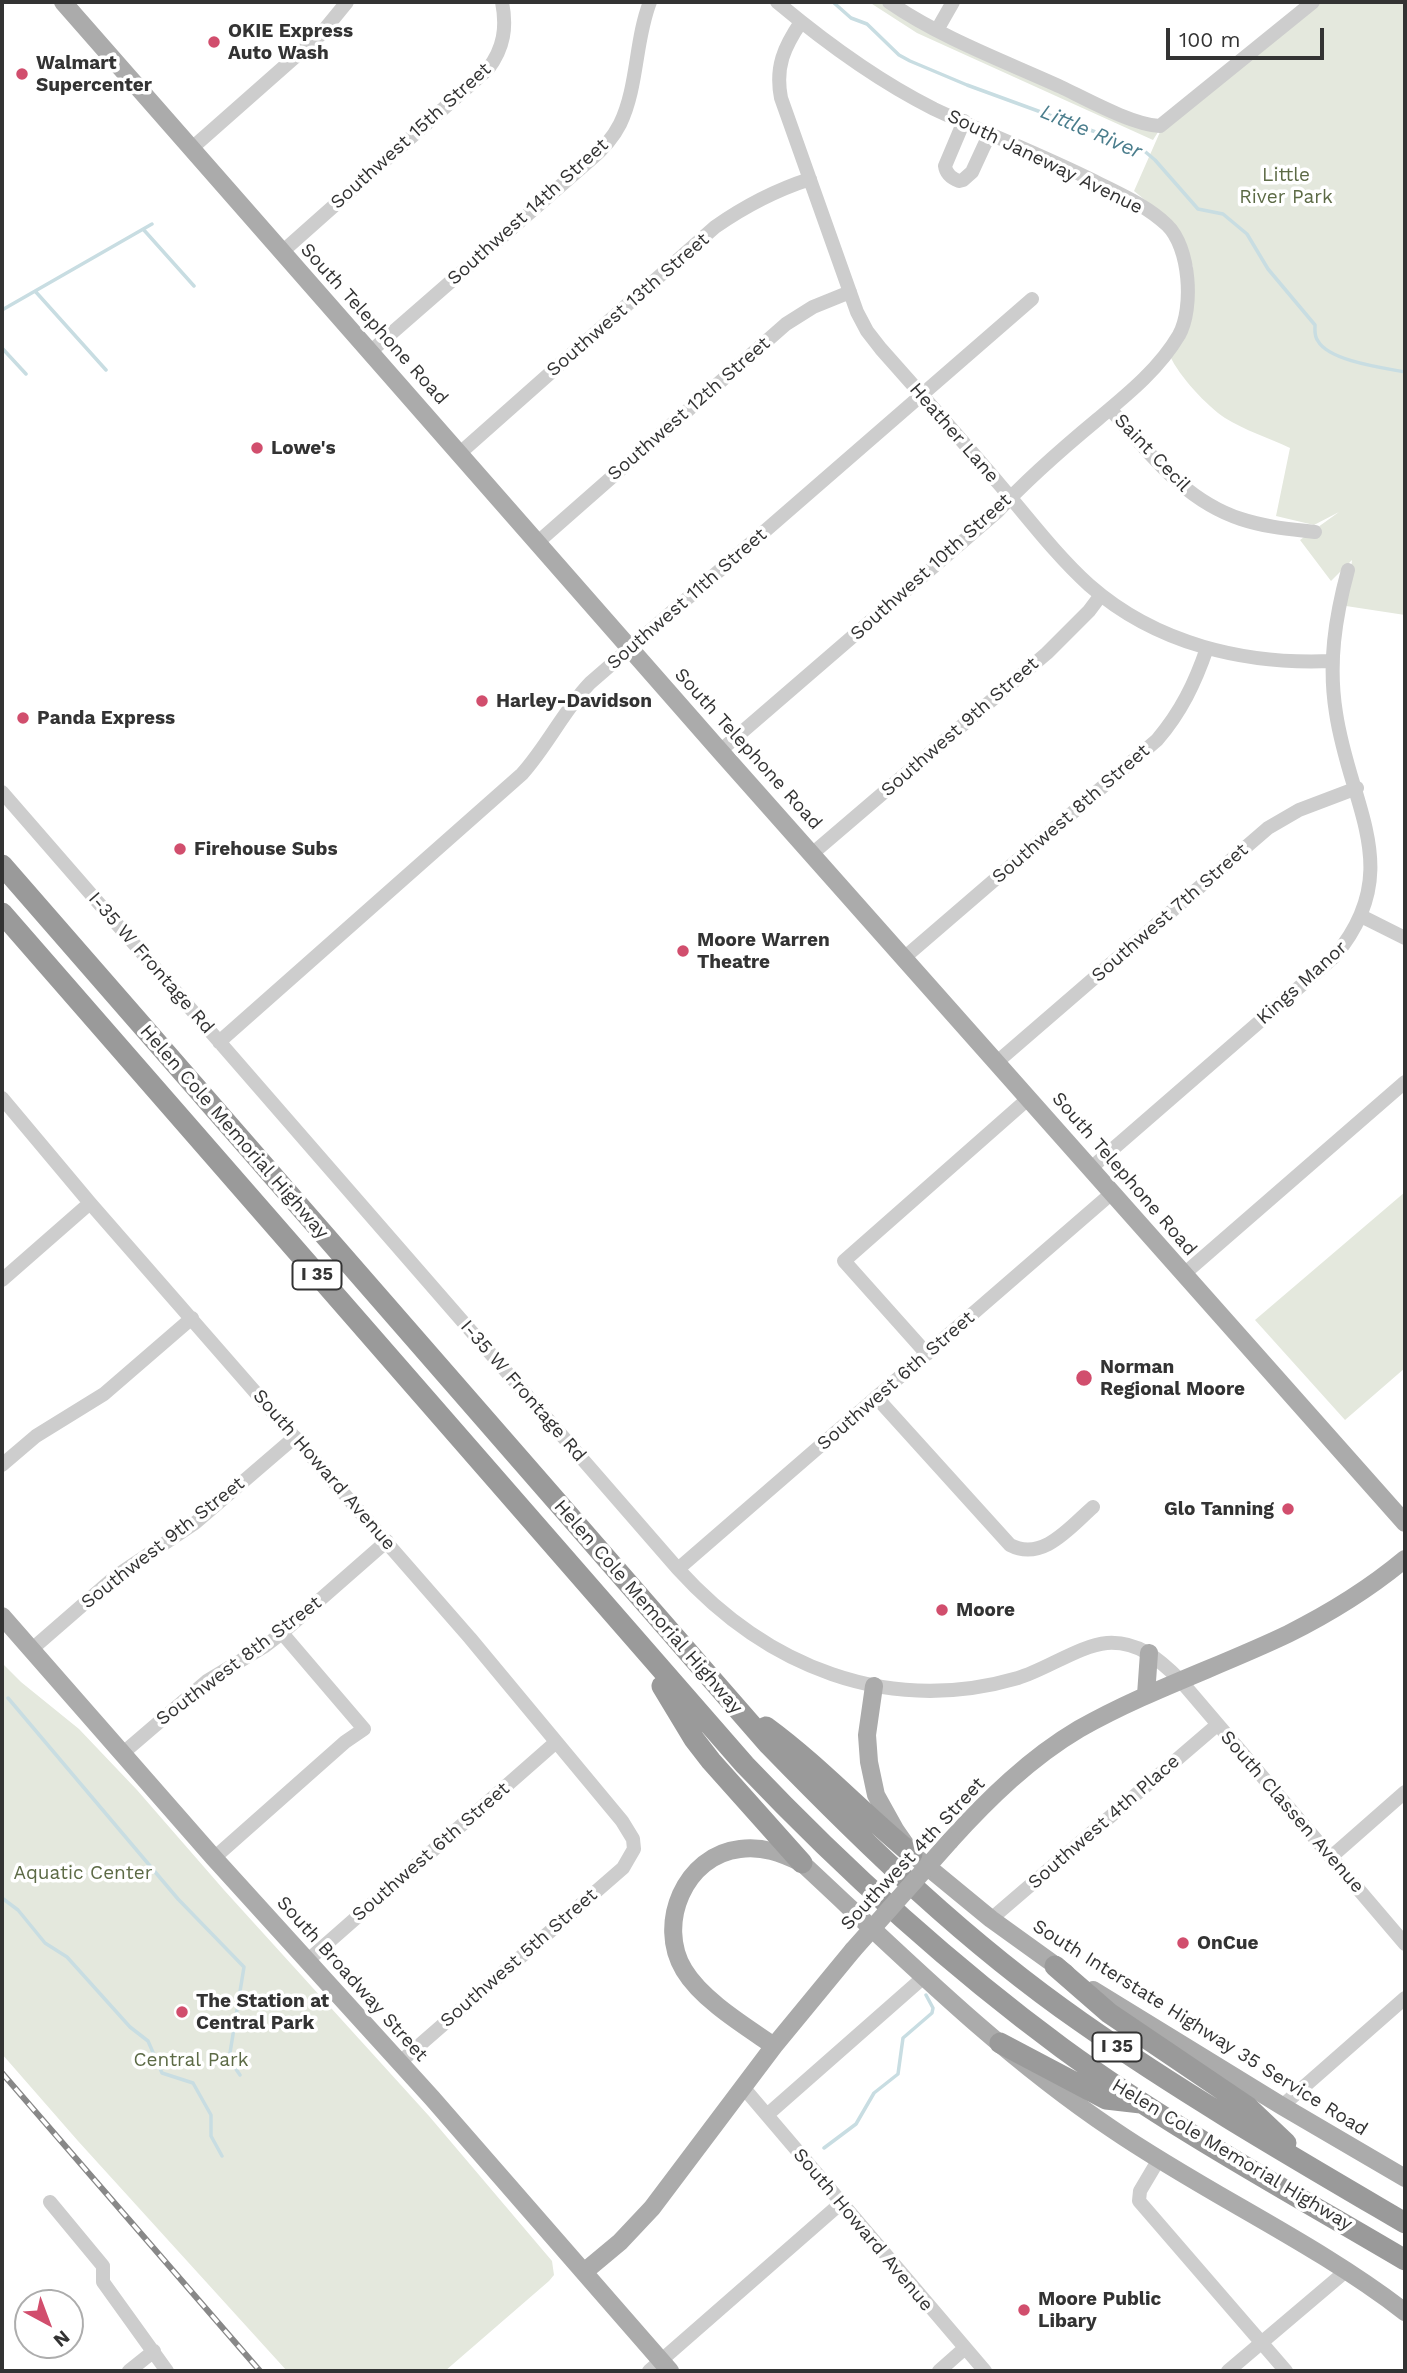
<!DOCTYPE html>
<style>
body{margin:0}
#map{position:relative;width:1407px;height:2373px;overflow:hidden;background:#fff;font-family:"Work Sans",sans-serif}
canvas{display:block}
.frame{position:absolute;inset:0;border:4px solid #333;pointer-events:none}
.north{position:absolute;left:14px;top:2289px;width:70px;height:70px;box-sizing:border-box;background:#fff;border:2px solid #adadad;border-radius:50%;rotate:139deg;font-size:19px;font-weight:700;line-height:28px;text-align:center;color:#333}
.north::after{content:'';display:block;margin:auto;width:24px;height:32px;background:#d14e6d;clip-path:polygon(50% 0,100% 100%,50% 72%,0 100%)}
.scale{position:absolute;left:1166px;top:28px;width:158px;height:32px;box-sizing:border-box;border:4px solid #333;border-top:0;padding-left:9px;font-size:21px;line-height:24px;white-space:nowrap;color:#333;-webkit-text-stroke:5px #fff;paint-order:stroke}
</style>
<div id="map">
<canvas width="1407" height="2373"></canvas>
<div class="frame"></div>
<div class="north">N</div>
<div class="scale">100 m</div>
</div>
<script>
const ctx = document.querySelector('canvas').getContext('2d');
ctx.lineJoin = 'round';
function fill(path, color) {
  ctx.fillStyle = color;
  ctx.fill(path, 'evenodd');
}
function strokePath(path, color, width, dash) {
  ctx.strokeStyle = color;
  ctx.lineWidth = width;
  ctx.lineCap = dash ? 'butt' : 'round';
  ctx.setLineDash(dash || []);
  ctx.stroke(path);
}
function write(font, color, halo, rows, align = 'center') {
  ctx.font = font + ' "Work Sans",sans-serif';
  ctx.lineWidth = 7;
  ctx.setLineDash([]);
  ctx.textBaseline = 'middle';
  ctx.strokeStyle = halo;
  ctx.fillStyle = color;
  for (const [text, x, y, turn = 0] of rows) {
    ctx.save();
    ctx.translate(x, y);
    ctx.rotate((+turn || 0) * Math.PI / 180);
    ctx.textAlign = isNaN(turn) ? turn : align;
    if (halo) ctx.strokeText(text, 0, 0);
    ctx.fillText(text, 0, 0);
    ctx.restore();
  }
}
fill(new Path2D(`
 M869,2H895L918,19L1160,129L1153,140L917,33Z
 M1322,2H1405V615L1346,606L1352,560L1331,581L1300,540L1339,512L1314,525L1276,516L1290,448C1269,438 1244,430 1225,418C1207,406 1179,376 1170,356L1193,267L1173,223L1134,191L1160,132Z
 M1405,1192V1368L1345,1420L1255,1320Z
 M2,1663L21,1682L79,1729L137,1790L224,1890L429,2116L552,2261L554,2275L549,2281L445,2371H287L78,2141L2,2054Z`), '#e4e8dd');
strokePath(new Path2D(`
 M833,2L851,18L867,24L899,55L910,61L967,85L1142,149L1155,160L1198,209L1223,214L1247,234L1268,269L1315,325C1315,331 1314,336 1318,341C1329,361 1384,368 1405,372
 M143,229L194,286
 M35,291L106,370
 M2,310L152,224
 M2,348L26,374
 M8,1698L178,1899L244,1967L229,2059L240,2075
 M2,1898L18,1910L45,1943L67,1957L130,2027L148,2041L162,2073L193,2083L211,2115V2136L222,2156
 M824,2148L856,2124L874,2093L898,2074L903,2038L932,2013L933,2008L926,1995`), '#c8dde2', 3.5);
strokePath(new Path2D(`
 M889,2C941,38 1004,61 1061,87C1088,100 1133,125 1160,126L1313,2
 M801,22C784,47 775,67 781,98L857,312L867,331L881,349C921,394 961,439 1000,485C1029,519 1056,555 1089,585C1156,644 1245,665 1332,661
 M937,30L953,2
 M964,121L945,166C946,174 951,178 959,181L963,180L972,172L990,133
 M192,148L320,35L347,2
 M282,252L488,69C504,48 507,27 502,2
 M370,352L589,161C601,151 613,138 620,124C638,87 635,40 650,2
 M1110,409C1149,452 1183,500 1241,519C1265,527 1290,529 1315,532
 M460,453L715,227C745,206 776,190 810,179
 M538,542L786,324L813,307L850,292
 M720,751L997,512C1028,478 1063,448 1098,419C1128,394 1159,369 1179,335C1194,308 1190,247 1167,225C1146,205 1119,194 1094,181C1042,155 987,134 934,109C876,80 826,43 777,2
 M2,792L678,1569C766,1666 887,1716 1018,1678C1045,1670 1081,1645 1107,1643C1138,1641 1159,1659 1180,1680L1405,1944
 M813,853L1047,653L1089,611L1101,595
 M1365,918L1405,938
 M905,957L1157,740C1181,712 1195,683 1207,648
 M219,1042L522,774C548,745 564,710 590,683L1032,299
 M997,1062L1268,828L1299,810L1357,788
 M2,1098L90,1203L470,1638L622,1821L633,1839L634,1849L623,1868L399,2063
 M1091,1168L1334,957C1407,870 1350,808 1336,713C1328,664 1335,618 1348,570
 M1184,1274L1405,1082
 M2,1280L90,1203
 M927,1354L844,1261L1029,1098
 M876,1397L1010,1545C1043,1562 1070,1527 1093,1507
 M2,1465L36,1436L104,1394L192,1318
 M678,1569L1112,1193
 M32,1649L116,1576L195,1523L295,1437
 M123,1753L207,1681L265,1646L282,1633L387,1541
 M1331,1857L1405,1792
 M214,1858L345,1742L364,1729L282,1633
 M991,1919L1217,1725
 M307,1961L555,1743
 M743,2087L985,2371
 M1282,2106L1405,1998
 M767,2115L925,1976
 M1159,2159L1140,2191L1139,2201L1286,2371
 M50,2202L103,2266V2282L167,2371
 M129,2371L154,2351
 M649,2371L840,2204
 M939,2371L965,2348
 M1228,2371L1346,2271`), '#cdcdcd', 14);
strokePath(new Path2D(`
 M63,2L720,751L1405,1523
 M2,1616L214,1858L432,2098L670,2371
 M874,1686L867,1735L869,1762L876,1795L896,1831L912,1854L991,1919L1066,1973
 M1146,1695L1149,1653
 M950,1841C988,1799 1030,1758 1079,1729C1146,1691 1219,1667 1288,1634C1330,1613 1369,1589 1405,1559
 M1093,1990L1282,2106L1405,2178
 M774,2046C745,2026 702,2000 684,1970C656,1924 685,1855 740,1849C763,1846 781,1853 802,1863C901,1955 999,2053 1112,2129C1207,2194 1314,2242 1405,2312
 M584,2272L620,2242L652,2208L774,2046L853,1950`), '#ababab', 18);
strokePath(new Path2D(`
 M2,865L769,1745C866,1845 966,1942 1081,2022C1185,2095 1296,2159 1405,2223
 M2,913L745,1765C843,1868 947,1963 1062,2048C1170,2127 1290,2192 1405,2260
 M662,1686L694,1739L711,1761L802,1863
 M766,1727C818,1765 862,1813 912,1854
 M1055,1966L1109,2013L1248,2107L1286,2143
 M1000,2043L1106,2099L1141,2103`), '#9a9a9a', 21);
const rail = new Path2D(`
 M2,2073L260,2371`);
strokePath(rail, '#888', 6);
strokePath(rail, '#fff', 3.5, [10]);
strokePath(new Path2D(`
 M853,1950L950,1841`), '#ababab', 18);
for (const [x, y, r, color] of [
 [214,42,7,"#d14e6d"],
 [22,74,7,"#d14e6d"],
 [257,448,7,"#d14e6d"],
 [482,701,7,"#d14e6d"],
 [23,718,7,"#d14e6d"],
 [180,849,7,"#d14e6d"],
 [683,951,7,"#d14e6d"],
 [1084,1378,9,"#d14e6d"],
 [1288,1509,7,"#d14e6d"],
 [942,1610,7,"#d14e6d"],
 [1183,1943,7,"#d14e6d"],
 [182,2012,7,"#d14e6d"],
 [1024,2310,7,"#d14e6d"]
]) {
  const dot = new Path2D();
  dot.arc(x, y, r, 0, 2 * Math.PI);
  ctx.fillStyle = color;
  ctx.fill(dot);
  strokePath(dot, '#fff', 2.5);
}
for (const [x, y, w] of [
 [317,1275,49],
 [1117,2047,49]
]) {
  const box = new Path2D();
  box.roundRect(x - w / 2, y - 14.5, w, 29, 5);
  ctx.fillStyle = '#fff';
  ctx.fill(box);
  strokePath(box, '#333', 2);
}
write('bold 18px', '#333', null, [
 ["I 35",317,1275],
 ["I 35",1117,2047]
]);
write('bold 19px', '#333', '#fff', [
 ["OKIE Express",228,31],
 ["Auto Wash",228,53],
 ["Walmart",36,63],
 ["Supercenter",36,85],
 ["Lowe's",271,448],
 ["Harley-Davidson",496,701],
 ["Panda Express",37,718],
 ["Firehouse Subs",194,849],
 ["Moore Warren",697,940],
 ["Theatre",697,962],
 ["Norman",1100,1367],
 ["Regional Moore",1100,1389],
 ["Glo Tanning",1274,1509,"right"],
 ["Moore",956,1610],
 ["OnCue",1197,1943],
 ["The Station at",196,2001],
 ["Central Park",196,2023],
 ["Moore Public",1038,2299],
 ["Libary",1038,2321]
], 'left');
write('19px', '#333', '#fff', [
 ["Southwest 15th Street",411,136,-42],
 ["South Janeway Avenue",1045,162,26],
 ["Southwest 14th Street",528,212,-42],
 ["Southwest 13th Street",628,305,-41],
 ["South Telephone Road",374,324,48],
 ["Southwest 12th Street",689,409,-41],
 ["Heather Lane",954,433,49],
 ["Saint Cecil",1152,453,46],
 ["Southwest 10th Street",931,567,-42],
 ["Southwest 11th Street",687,599,-41],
 ["Southwest 9th Street",960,727,-41],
 ["South Telephone Road",748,749,48],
 ["Southwest 8th Street",1071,814,-41],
 ["Southwest 7th Street",1170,913,-41],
 ["I-35 W Frontage Rd",151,963,49],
 ["Kings Manor",1302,983,-42],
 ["Helen Cole Memorial Highway",234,1132,49],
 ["South Telephone Road",1124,1174,49],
 ["Southwest 6th Street",896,1381,-41],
 ["I-35 W Frontage Rd",523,1391,49],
 ["South Howard Avenue",324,1470,49],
 ["Southwest 9th Street",163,1543,-38],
 ["Helen Cole Memorial Highway",648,1607,49],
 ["Southwest 8th Street",239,1661,-37],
 ["South Classen Avenue",1292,1812,49],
 ["Southwest 4th Place",1104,1822,-41],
 ["Southwest 6th Street",431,1852,-41],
 ["Southwest 4th Street",913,1854,-47],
 ["Southwest 5th Street",519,1958,-41],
 ["South Broadway Street",352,1979,48],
 ["South Interstate Highway 35 Service Road",1200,2028,32],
 ["Helen Cole Memorial Highway",1232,2155,31],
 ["South Howard Avenue",863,2230,50]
]);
write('19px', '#5c6a45', '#fff', [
 ["Little",1286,175],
 ["River Park",1286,197],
 ["Aquatic Center",83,1873],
 ["Central Park",191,2060]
]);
write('italic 21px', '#4a7d8c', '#fff', [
 ["Little River",1091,132,23]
]);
</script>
